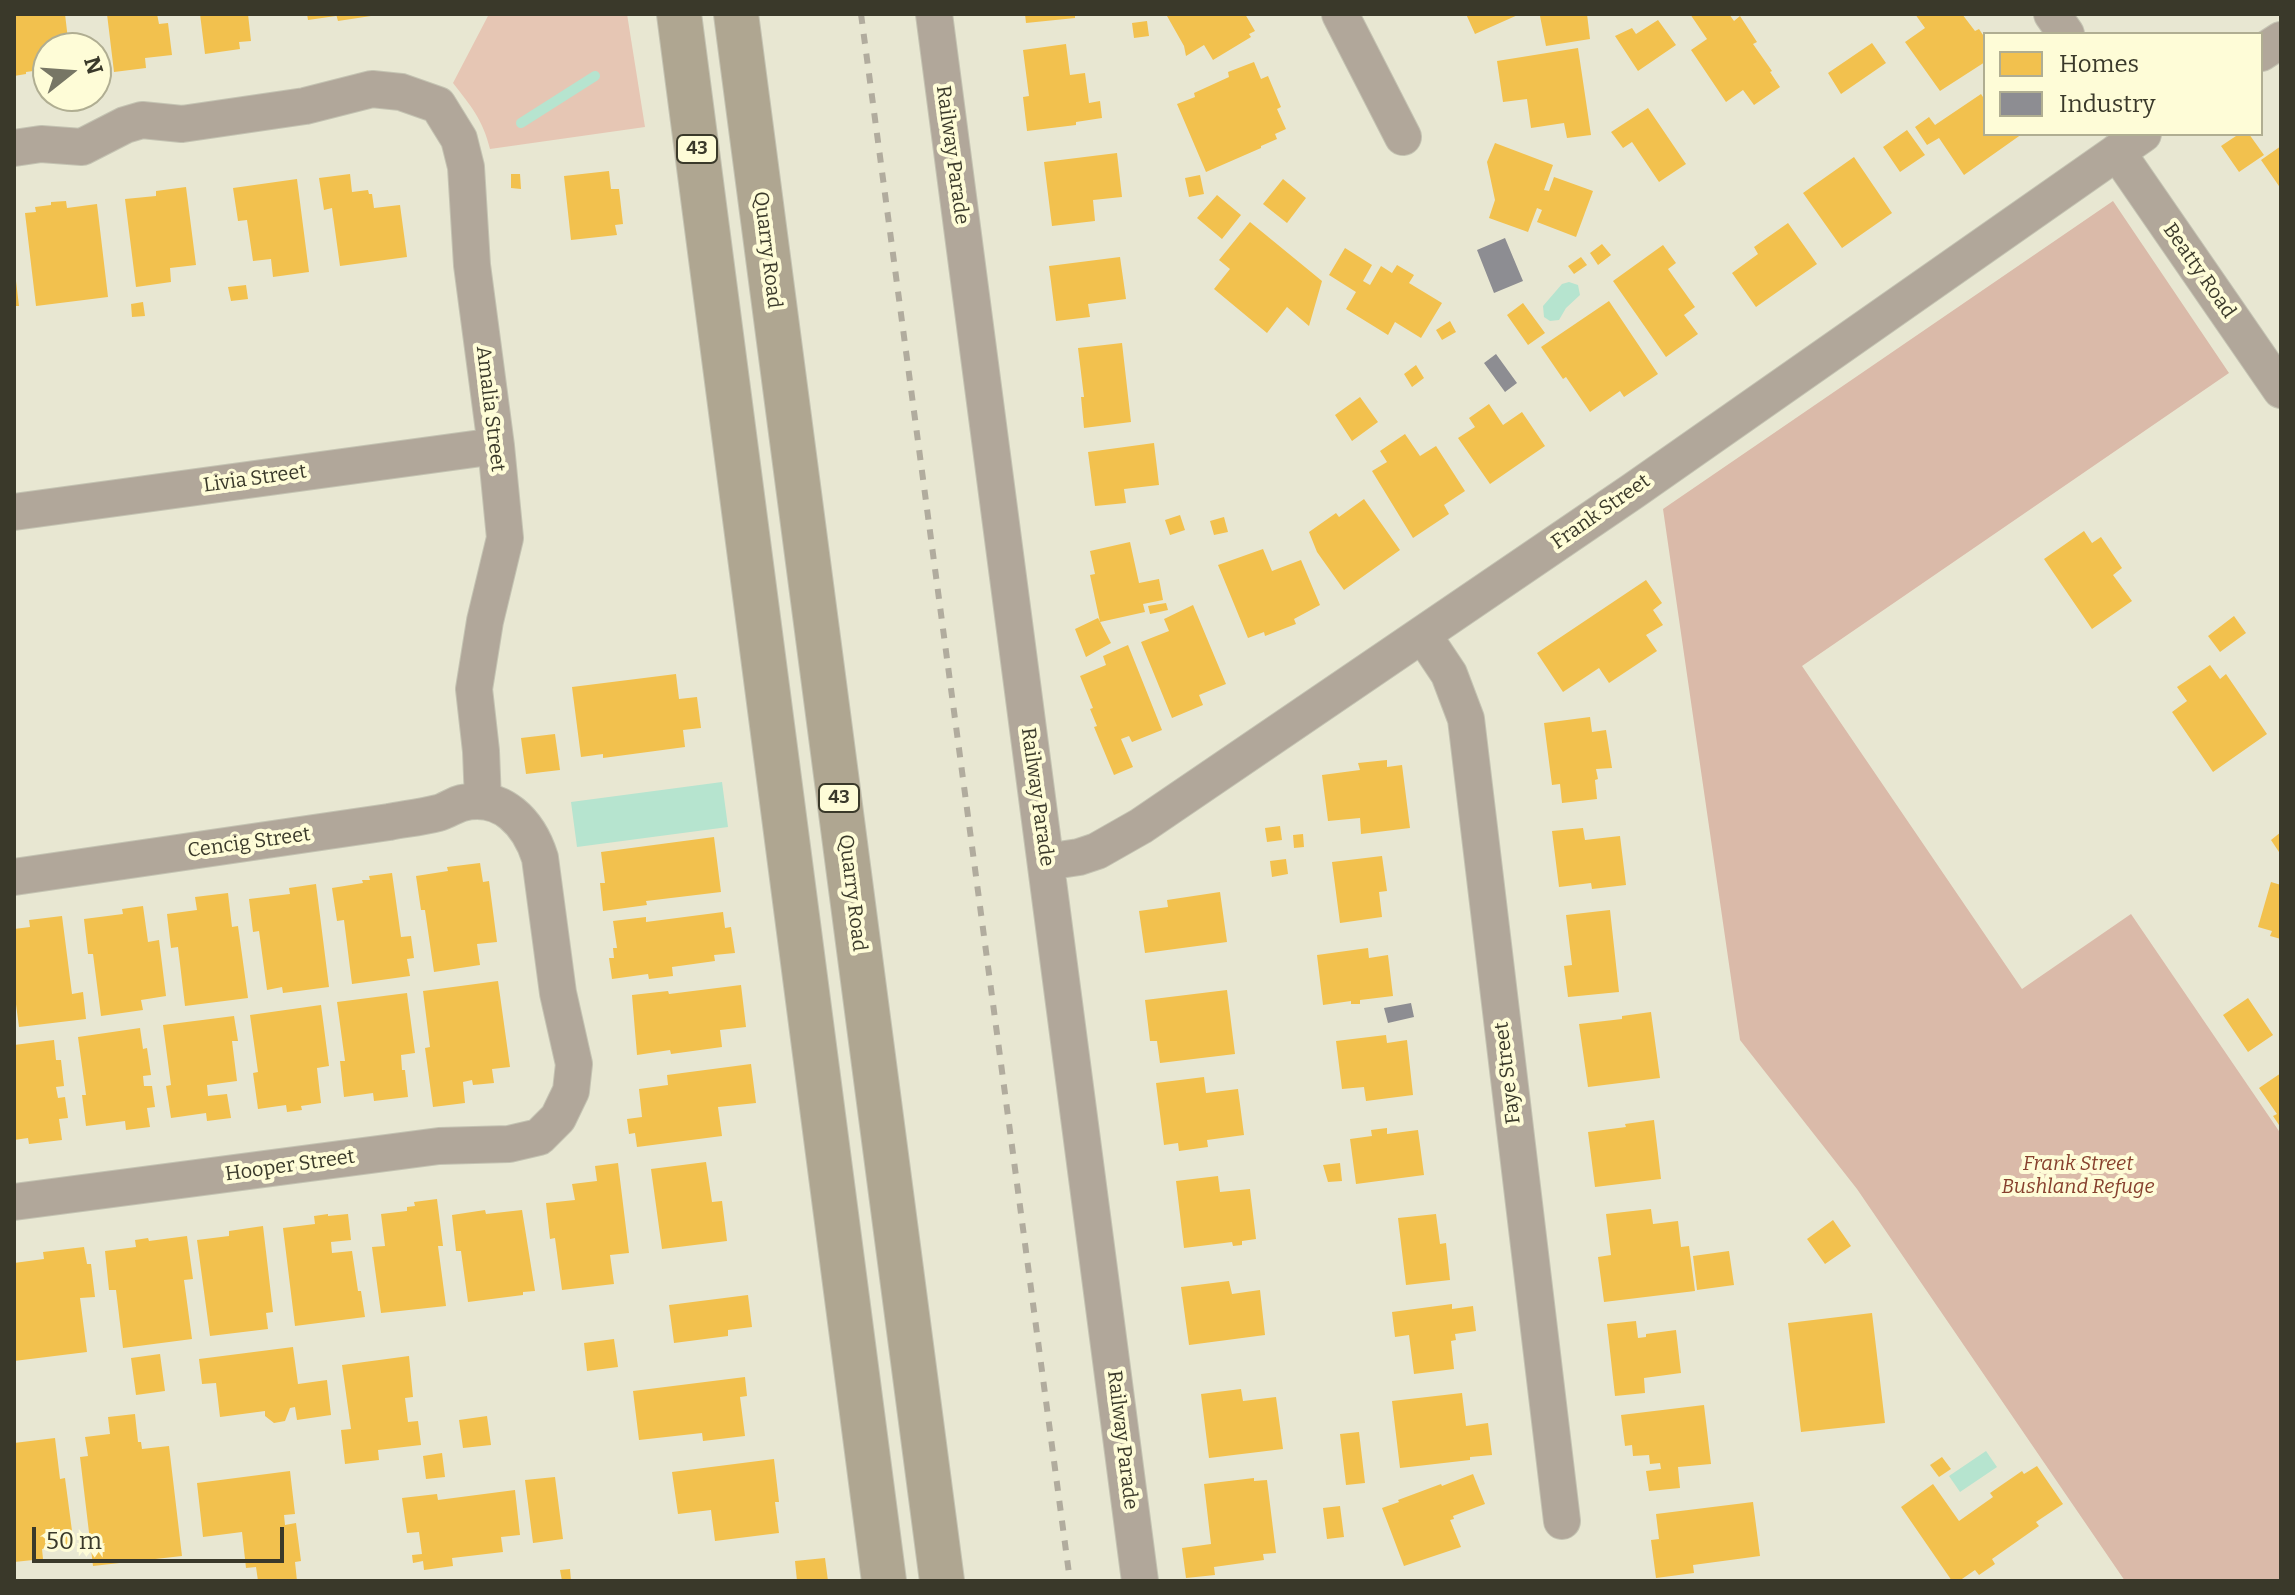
<!DOCTYPE html>
<style>
body{margin:0}
#map{position:relative;width:2295px;height:1595px;overflow:hidden;background:#e8e7d2;font-family:Bitter,serif}
canvas{display:block}
.frame{position:absolute;inset:0;border:16px solid #3a392a;pointer-events:none}
.legend{position:absolute;left:1983px;top:32px;width:280px;height:104px;box-sizing:border-box;background:#fefcd7;border:2px solid #b0ae92;margin:0;padding:10px 14px;list-style:none;font-size:24px;color:#3a392a}
.legend li{display:flex;align-items:center;gap:16px;height:40px}
.legend b{width:40px;border:2px solid #b0ae92}
.north{position:absolute;left:32px;top:32px;width:80px;height:80px;box-sizing:border-box;background:#fefcd7;border:2px solid #b0ae92;border-radius:50%;rotate:73deg;font-size:22px;font-weight:700;line-height:32px;text-align:center;color:#3a392a}
.north::after{content:'';display:block;margin:auto;width:28px;height:36px;background:#777665;clip-path:polygon(50% 0,100% 100%,50% 72%,0 100%)}
.scale{position:absolute;left:32px;top:1527px;width:252px;height:36px;box-sizing:border-box;border:4px solid #3a392a;border-top:0;padding-left:10px;font-size:24px;line-height:28px;white-space:nowrap;color:#3a392a;-webkit-text-stroke:6px #fefcd7;paint-order:stroke}
</style>
<div id="map">
<canvas width="2295" height="1595"></canvas>
<div class="frame"></div>
<ul class="legend">
<li><b style="height:22px;background:#f2c14e"></b>Homes</li>
<li><b style="height:22px;background:#8d8d92"></b>Industry</li>
</ul>
<div class="north">N</div>
<div class="scale">50 m</div>
</div>
<script>
const ctx = document.querySelector('canvas').getContext('2d');
ctx.lineJoin = 'round';
function fill(path, color) {
  ctx.fillStyle = color;
  ctx.fill(path, 'evenodd');
}
function strokePath(path, color, width, dash) {
  ctx.strokeStyle = color;
  ctx.lineWidth = width;
  ctx.lineCap = dash ? 'butt' : 'round';
  ctx.setLineDash(dash || []);
  ctx.stroke(path);
}
function write(font, color, halo, rows, align = 'center') {
  ctx.font = font + ' Bitter,serif';
  ctx.lineWidth = 8;
  ctx.setLineDash([]);
  ctx.textBaseline = 'middle';
  ctx.strokeStyle = halo;
  ctx.fillStyle = color;
  for (const [text, x, y, turn = 0] of rows) {
    ctx.save();
    ctx.translate(x, y);
    ctx.rotate((+turn || 0) * Math.PI / 180);
    ctx.textAlign = isNaN(turn) ? turn : align;
    if (halo) ctx.strokeText(text, 0, 0);
    ctx.fillText(text, 0, 0);
    ctx.restore();
  }
}
fill(new Path2D(`
 M489,14H627L645,127L490,149C483,120 471,106 453,83Z`), '#e6c6b4');
fill(new Path2D(`
 M2113,201L2229,373L1802,666L2022,989L2131,914L2281,1134V1581H2125L1857,1189L1740,1040L1663,509Z`), '#dabaa9');
fill(new Path2D(`
 M1569,282L1578,285L1580,295L1566,308L1559,320L1550,321L1544,317L1543,306L1562,284Z
 M722,782L728,827L577,847L571,802Z
 M1986,1451L1997,1467L1960,1492L1949,1476Z`), '#b6e4cf');
fill(new Path2D(`
 M14,14H65L69,48H48V69L26,72V74L14,76Z
 M107,14H157L159,24L168,23L172,55L145,58L146,68L114,72Z
 M200,14H248L251,41L239,42L240,49L205,54Z
 M307,14H335L336,16L308,20Z
 M336,14H371V16L338,21Z
 M1025,14H1075V18L1026,23Z
 M1171,14H1245L1255,31L1249,34L1251,37L1213,60L1204,45L1186,56L1184,46L1167,16Z
 M1466,14H1520L1475,34Z
 M1553,14H1587L1590,39L1546,46L1540,16Z
 M1690,14H1729L1734,21L1740,16L1757,42L1753,44L1772,71L1770,72L1780,87L1754,105L1743,90L1726,102L1691,50L1707,39Z
 M1915,14H1962L1975,31L1979,29L1985,38V62L1940,91L1905,42L1925,28Z
 M1658,20L1676,45L1638,71L1615,36L1632,28L1636,34Z
 M1147,21L1149,36L1134,38L1132,23Z
 M1872,43L1886,63L1841,94L1828,73Z
 M1066,44L1070,75L1085,73L1089,103L1100,101L1102,118L1076,122V125L1027,131L1023,97L1029,96L1023,50Z
 M1578,48L1591,135L1567,138L1564,123L1531,128L1527,99L1503,102L1497,61Z
 M1254,62L1261,79L1268,76L1281,107L1277,109L1286,129L1275,134L1277,139L1261,146V148L1206,172L1177,104L1195,97L1194,93L1229,77L1228,72Z
 M1981,94L1985,100V134H2022L1964,175L1939,138L1927,145L1915,127L1929,117L1935,125Z
 M1648,108L1686,164L1659,182L1632,142L1623,148L1611,132Z
 M1907,130L1925,155L1900,172L1883,147Z
 M2239,134H2249L2264,155L2239,172L2221,146Z
 M1495,143L1553,165L1544,190L1549,191L1554,177L1593,191L1576,237L1537,222L1542,210L1537,208L1528,232L1489,218L1495,200L1487,162Z
 M2281,146V189L2261,160Z
 M1117,153L1122,197L1093,200L1095,221L1052,226L1044,162Z
 M1854,157L1892,213L1842,248L1803,193Z
 M609,171L611,189H619L623,224L615,225L617,235L571,240L564,176Z
 M350,174L352,192L368,190L369,194H372L374,208L400,205L407,257L340,266L332,208L324,210L319,178Z
 M511,174H520L521,189L511,188Z
 M1200,175L1204,194L1189,197L1185,178Z
 M297,179L309,272L273,277L271,259L253,261L247,220L238,221L233,188Z
 M1283,179L1306,198L1287,223L1263,204Z
 M186,187L196,265L170,268L171,282L136,287L125,199L156,196V191Z
 M1217,195L1241,215L1222,239L1197,218Z
 M66,201L67,208L97,204L108,297L36,306L25,213L36,212L35,207L51,205V202Z
 M1250,222L1322,281L1309,326L1287,307L1267,333L1214,289L1230,269L1219,260Z
 M1788,223L1817,264L1756,307L1732,273L1758,254L1754,247Z
 M1602,244L1611,255L1598,265L1590,253Z
 M1663,245L1676,263L1668,269L1695,307L1684,315L1698,334L1666,357L1613,281Z
 M1345,248L1372,265L1363,281L1370,285L1381,266L1392,273L1397,265L1414,275L1409,283L1442,303L1421,338L1395,322L1388,335L1346,309L1356,292L1329,275Z
 M1120,257L1126,299L1088,304L1090,317L1056,321L1049,266Z
 M1581,257L1587,265L1574,274L1568,266Z
 M14,281H16L19,306H14Z
 M246,285L248,299L231,301L228,287Z
 M1609,301L1658,374L1624,397L1620,391L1590,412L1566,377L1563,379L1541,347Z
 M143,302L145,316L132,317L131,304Z
 M1523,303L1545,333L1528,345L1507,315Z
 M1450,321L1456,332L1442,340L1436,330Z
 M1122,343L1131,422L1084,428L1081,397H1084L1078,348Z
 M1416,365L1424,378L1412,387L1404,374Z
 M1360,397L1378,422L1352,441L1335,415Z
 M1489,404L1503,425L1522,412L1545,446L1490,484L1458,438L1475,427L1469,418Z
 M1405,434L1420,456L1436,446L1465,491L1444,505L1449,514L1413,538L1372,471L1387,462L1380,451Z
 M1154,443L1159,485L1124,489L1126,503L1095,506L1088,452Z
 M1364,499L1400,550L1344,590L1317,552L1309,532L1336,513L1339,517Z
 M1180,515L1185,530L1170,535L1165,520Z
 M1224,517L1228,532L1214,535L1210,521Z
 M2084,531L2092,543L2101,537L2122,568L2113,575L2132,601L2092,629L2044,559Z
 M1130,542L1139,583L1159,579L1163,600L1143,604L1145,612L1100,622L1090,575L1095,574L1090,551Z
 M1263,549L1272,571L1301,560L1320,605L1294,619L1296,624L1265,636L1264,632L1248,638L1218,565Z
 M1646,580L1662,603L1653,610L1663,625L1646,635L1657,651L1609,683L1599,668L1563,692L1537,653Z
 M1166,603L1168,610L1150,614L1148,606Z
 M1193,605L1226,684L1199,695L1203,705L1172,718L1141,642L1169,631L1164,619Z
 M2234,616L2246,633L2220,652L2208,636Z
 M1098,618L1111,643L1086,657L1075,629Z
 M1128,645L1162,730L1132,742L1129,736L1121,739L1133,767L1114,775L1094,727L1097,726L1090,709L1093,708L1080,676L1106,665L1103,656Z
 M2210,665L2220,679L2226,674L2267,734L2213,772L2172,712L2187,701L2177,687Z
 M676,674L679,699L697,697L701,728L683,730L685,747L603,758V754L581,757L572,687Z
 M1590,717L1592,732L1606,730L1612,768L1596,769L1598,779L1595,780L1597,799L1562,803L1560,784L1552,785L1544,723Z
 M555,734L560,770L526,774L521,738Z
 M1387,760V767L1402,765L1410,828L1361,834L1360,818L1328,821L1322,775L1360,770L1358,763Z
 M1280,826L1282,840L1267,842L1265,828Z
 M1583,828L1585,840L1620,836L1626,885L1592,889L1591,883L1559,887L1552,831Z
 M2281,832V855L2271,840Z
 M1303,834L1304,847L1294,848L1293,835Z
 M714,837L721,892L646,901L647,905L603,911L600,883H605L601,852Z
 M1382,856L1387,891L1379,892L1382,917L1340,923L1332,862Z
 M1286,859L1288,874L1272,877L1270,861Z
 M480,863L483,882L489,881L497,942L477,944L480,965L434,972L425,910H421L416,876L448,871L447,867Z
 M392,873L401,937L411,936L414,958L407,959L410,976L352,984L344,920L337,921L332,888L363,883L362,880H370L369,876Z
 M2271,882L2281,885V939L2270,936L2272,931L2258,927Z
 M316,884L329,987L283,993L282,987L267,990L259,931L253,932L249,899L290,894L289,888Z
 M1220,892L1227,942L1145,953L1139,911L1168,907L1167,900Z
 M228,893L232,927L238,926L248,998L185,1006L178,947L171,948L167,914L197,910L195,897Z
 M143,906L148,942L159,940L166,996L141,1000L143,1010L101,1016L93,954H88L84,919L123,914L122,909Z
 M1610,910L1619,992L1568,997L1564,966L1572,965L1566,915Z
 M723,912L725,928L731,927L735,953L714,955L715,961L672,967L673,976L649,979L648,974L612,979L609,958H614L613,948H617L613,921L646,917V922Z
 M62,916L72,994L83,992L86,1019L19,1027L14,989V929L30,927L29,920Z
 M1368,948L1369,958L1388,955L1393,996L1360,1000V1004H1351V1001L1323,1005L1317,955Z
 M498,981L510,1067L492,1069L494,1083L473,1085L472,1080L463,1082L465,1103L433,1107L425,1048L430,1047L423,991Z
 M741,985L746,1027L720,1030L722,1047L671,1054L670,1050L637,1055L632,995L668,991L669,994Z
 M1227,990L1235,1054L1160,1063L1157,1041H1150L1145,1000Z
 M407,993L415,1053L401,1055L402,1070H405L408,1097L374,1101L373,1093L344,1097L340,1061H345L337,1002Z
 M2248,998L2273,1035L2248,1052L2223,1015Z
 M321,1005L329,1066L317,1068L321,1103L301,1106L302,1110L287,1112L286,1105L258,1109L253,1073L258,1072L250,1015Z
 M1651,1012L1660,1078L1588,1087L1579,1024L1622,1019V1016Z
 M234,1016L238,1041H232L237,1081L207,1085L208,1096L227,1094L231,1118L207,1121L206,1113L171,1118L166,1086L171,1085L163,1025Z
 M140,1028L143,1049L147,1048L151,1075L143,1076L144,1086H152L155,1107L147,1108L150,1127L126,1130L125,1121L86,1126L82,1095H86L78,1037Z
 M1386,1035L1387,1043L1407,1040L1413,1095L1366,1101L1364,1087L1342,1089L1336,1041Z
 M54,1040L56,1060H61L64,1086L56,1087L58,1098L65,1097L68,1118L59,1119L62,1140L29,1144L28,1138L14,1140V1045Z
 M751,1064L756,1103L718,1107L722,1136L637,1147L635,1133L629,1134L627,1119L642,1117L639,1089L668,1085L667,1075Z
 M2281,1073V1128L2273,1116L2277,1114L2259,1088Z
 M1204,1077L1206,1093L1238,1089L1244,1135L1207,1140L1208,1147L1179,1151L1178,1143L1164,1145L1156,1083Z
 M1654,1120L1661,1179L1595,1187L1588,1132L1626,1127L1625,1124Z
 M1387,1128V1134L1418,1130L1424,1175L1356,1184L1350,1139L1372,1136L1371,1130Z
 M706,1162L712,1202L722,1201L727,1241L662,1249L651,1169Z
 M618,1163L629,1253L610,1255L614,1284L562,1290L555,1238L550,1239L546,1203L575,1200L572,1184L597,1181L595,1166Z
 M1340,1163L1342,1181L1328,1182L1323,1165Z
 M1218,1176L1220,1192L1250,1189L1256,1239L1242,1241V1245L1233,1246L1232,1242L1184,1248L1176,1181Z
 M437,1199L443,1246H438L446,1306L381,1313L372,1247L385,1246L381,1214L407,1211V1207L415,1206L414,1202Z
 M1651,1209L1653,1224L1678,1221L1681,1247L1689,1246L1695,1291L1604,1302L1598,1257L1611,1255L1606,1214Z
 M485,1210L486,1214L522,1210L535,1291L523,1292V1295L468,1302L461,1251H456L452,1215Z
 M328,1214V1216L348,1214L351,1240L331,1242L332,1253L352,1251L358,1291H361L365,1317L295,1326L283,1228L315,1224L314,1216Z
 M1436,1214L1440,1244L1446,1243L1450,1280L1406,1285L1398,1218Z
 M1833,1220L1851,1246L1825,1264L1807,1239Z
 M263,1226L273,1312L266,1313L268,1329L210,1336L197,1240L229,1236V1231Z
 M187,1236L193,1279L184,1280L192,1339L123,1348L116,1290H109L105,1251L136,1247L135,1240L148,1238L149,1241Z
 M84,1247L87,1264H91L95,1297L80,1298L87,1352L14,1361V1263L44,1259L43,1252Z
 M1729,1251L1734,1285L1697,1290L1693,1256Z
 M1229,1281L1232,1294L1260,1290L1265,1335L1189,1345L1181,1287Z
 M748,1295L752,1327L728,1330V1336L674,1343L669,1305Z
 M1452,1304V1309L1473,1306L1476,1331L1455,1334L1456,1340L1451,1341L1454,1369L1414,1374L1409,1335L1395,1337L1392,1312Z
 M1872,1313L1885,1423L1801,1432L1788,1323Z
 M1636,1321L1638,1338L1646,1337V1334L1676,1330L1681,1373L1644,1378L1645,1393L1615,1396L1607,1324Z
 M614,1339L618,1367L587,1371L584,1343Z
 M293,1347L298,1384L327,1380L331,1415L297,1420L295,1407L290,1408L285,1421L274,1423L265,1416V1411L220,1417L216,1383L202,1384L199,1359Z
 M160,1354L165,1391L136,1395L131,1358Z
 M409,1356L413,1397L405,1398L408,1422L418,1421L421,1445L378,1450L379,1460L345,1464L341,1430L351,1429L342,1365Z
 M745,1377L747,1396L740,1397L745,1436L703,1441L702,1433L639,1440L633,1391Z
 M1241,1389L1243,1401L1276,1397L1283,1449L1209,1458L1201,1394Z
 M1462,1393L1466,1426L1488,1423L1492,1455L1470,1457V1460L1400,1468L1392,1401Z
 M1704,1405L1711,1464L1678,1467L1680,1488L1649,1491L1646,1471L1661,1469L1660,1463L1650,1464L1649,1455L1633,1456L1632,1445L1625,1446L1621,1415Z
 M135,1414L138,1442H141L142,1449L169,1446L182,1556L93,1566L80,1457L88,1456L85,1437L110,1434L108,1417Z
 M487,1416L491,1445L463,1448L459,1420Z
 M1359,1432L1365,1483L1346,1485L1340,1434Z
 M55,1438L60,1479L65,1478L74,1546L42,1549L43,1559L14,1562V1443Z
 M442,1453L445,1477L426,1479L423,1456Z
 M1942,1457L1951,1469L1939,1477L1930,1465Z
 M774,1459L779,1502H775L779,1533L715,1541L711,1510L678,1514L672,1472Z
 M2037,1466L2063,1504L2036,1522L2039,1526L1992,1559L1995,1564L1979,1575L1975,1570L1959,1581H1952L1901,1507L1933,1484L1959,1521L1993,1497L1990,1493L2022,1471L2024,1474Z
 M290,1471L295,1514L284,1515L285,1525L296,1523L301,1561L295,1562L297,1581H258L256,1567L246,1568L242,1532L203,1537L197,1483Z
 M1473,1474L1485,1504L1453,1516L1454,1519L1450,1520L1461,1547L1404,1566L1382,1508L1399,1502L1398,1500L1441,1484L1442,1486Z
 M555,1477L563,1539L533,1543L525,1480Z
 M1254,1478V1481L1267,1480L1276,1553L1263,1554L1264,1560L1214,1567L1215,1575L1186,1578L1182,1548L1211,1544L1204,1484Z
 M515,1490L520,1535L501,1537L503,1552L452,1558L453,1566L424,1570L423,1561L413,1563L412,1555L422,1554L419,1532L407,1533L402,1498L437,1494L438,1500Z
 M1753,1502L1760,1556L1693,1565L1694,1573L1656,1578L1651,1540L1659,1539L1656,1514Z
 M1340,1506L1344,1537L1327,1539L1323,1508Z
 M825,1558L828,1581H797L795,1561Z
 M570,1569L571,1581H562L560,1570Z`), '#f2c14e');
fill(new Path2D(`
 M1505,238L1523,281L1494,293L1477,250Z
 M1496,354L1517,383L1505,392L1484,363Z
 M1411,1003L1414,1017L1388,1023L1384,1008Z`), '#8d8d92');
strokePath(new Path2D(`
 M521,123L595,76`), '#b6e4cf', 10);
const minor = new Path2D(`
 M934,14L1140,1581
 M1340,14L1403,137
 M2052,14L2066,34
 M2261,53L2281,40
 M14,148L41,144L82,147L125,125L142,120L182,124L305,106L372,89L401,92L438,105L459,139L466,167L472,265L496,446L505,538L485,621L474,689L481,751L483,801
 M2117,152L2281,390
 M14,512L496,446
 M1423,635L1449,674L1466,719L1562,1521
 M1046,862L1079,857L1097,851L1141,826L1633,491L2143,134
 M14,877L389,822C405,819 422,817 438,813C446,811 454,805 462,803C502,793 529,823 540,858L558,993L574,1064L571,1091L558,1118L539,1137L509,1144L439,1146L14,1202`);
const major = new Path2D(`
 M679,14L884,1581
 M736,14L942,1581`);
strokePath(minor, '#c4c3b2', 38);
strokePath(major, '#c4c3b2', 46);
strokePath(minor, '#b1a79a', 36);
strokePath(major, '#afa691', 44);
strokePath(new Path2D(`
 M861,14L1070,1581`), '#b1ac9e', 6, [10, 10]);
for (const [x, y, w] of [
 [697,149,40],
 [839,798,40]
]) {
  const box = new Path2D();
  box.roundRect(x - w / 2, y - 14, w, 28, 6);
  ctx.fillStyle = '#fefcd7';
  ctx.fill(box);
  strokePath(box, '#3a392a', 2);
}
write('bold 18px', '#3a392a', null, [
 ["43",697,149],
 ["43",839,798]
]);
write('20px', '#3a392a', '#fefcd7', [
 ["Railway Parade",952,155,82],
 ["Quarry Road",767,250,83],
 ["Beatty Road",2199,271,55],
 ["Amalia Street",490,409,83],
 ["Livia Street",255,479,-8],
 ["Frank Street",1601,512,-35],
 ["Railway Parade",1037,797,82],
 ["Cencig Street",249,843,-8],
 ["Quarry Road",852,893,83],
 ["Faye Street",1508,1073,-97],
 ["Hooper Street",290,1166,-8],
 ["Railway Parade",1122,1440,83]
]);
write('italic 20px', '#87402d', '#fefcd7', [
 ["Frank Street",2078,1164],
 ["Bushland Refuge",2078,1187]
]);
</script>
